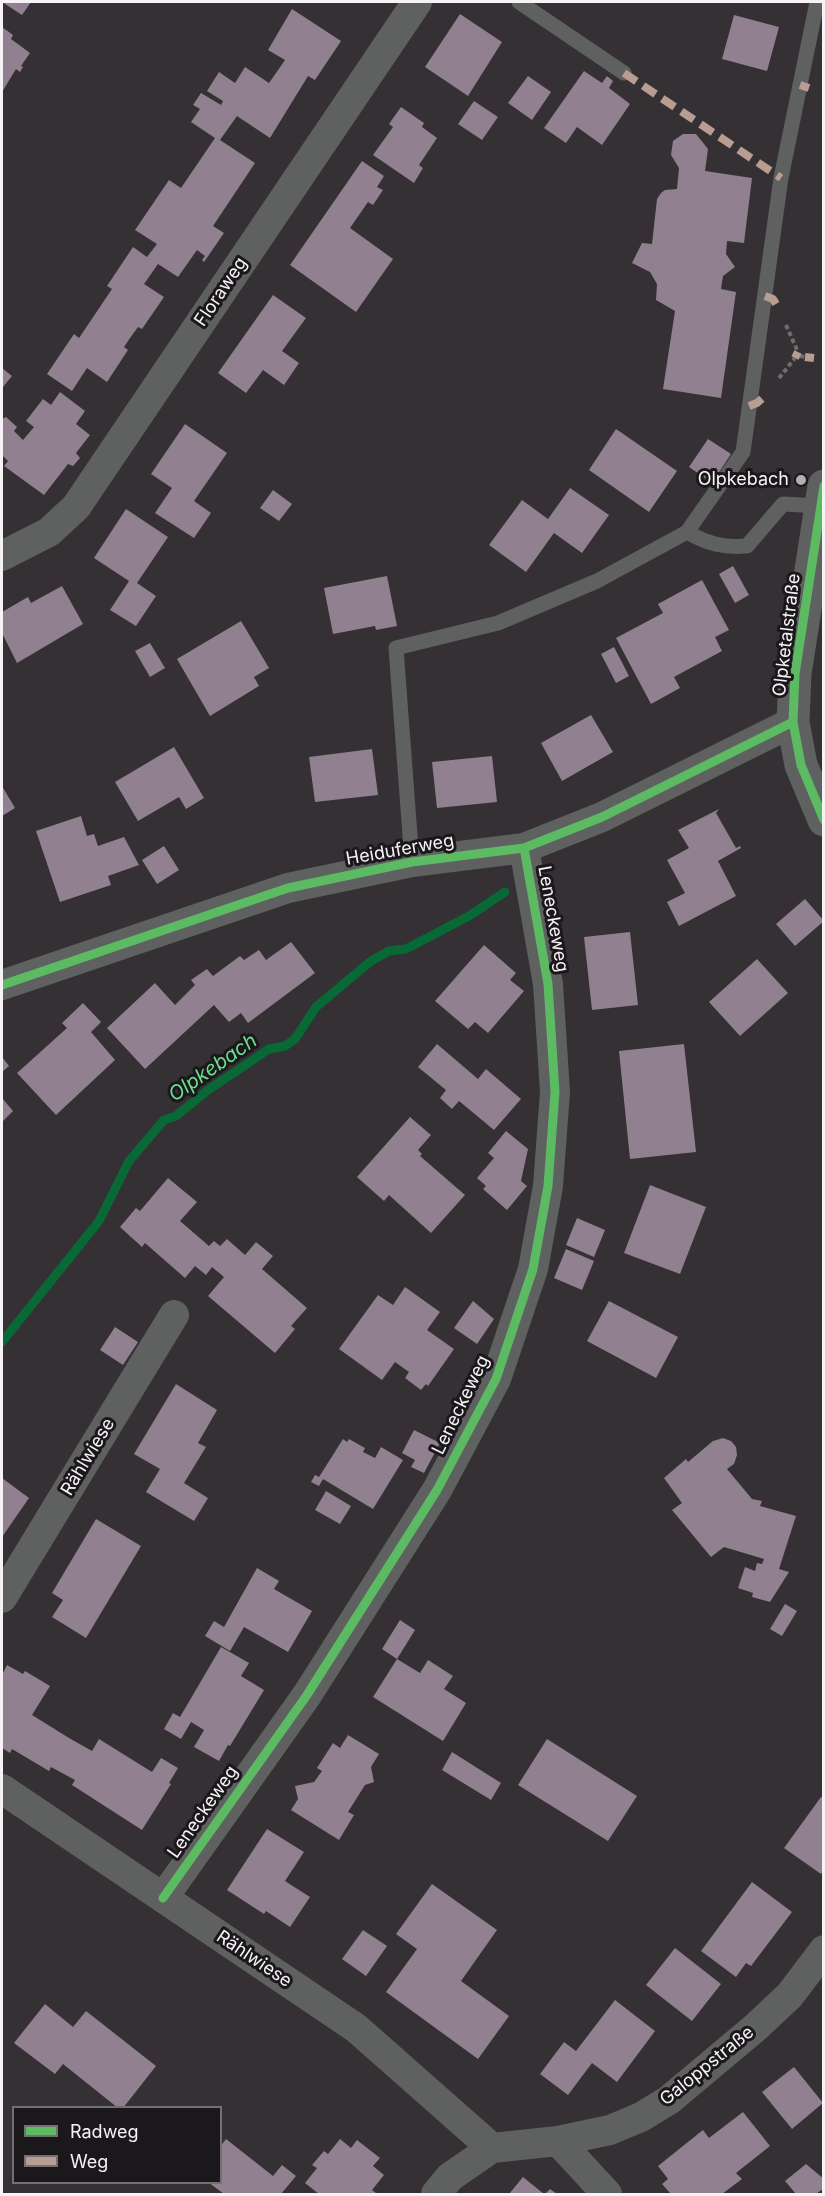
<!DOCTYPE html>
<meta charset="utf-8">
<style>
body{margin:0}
#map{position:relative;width:825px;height:2196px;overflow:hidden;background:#343034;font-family:Inter,sans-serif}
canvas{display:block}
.frame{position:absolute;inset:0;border:3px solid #f6f2f6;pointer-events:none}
.legend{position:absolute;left:12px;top:2106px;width:210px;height:78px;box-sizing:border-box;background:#1b181b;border:2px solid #736f73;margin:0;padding:8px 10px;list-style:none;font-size:18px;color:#f6f2f6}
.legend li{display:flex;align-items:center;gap:12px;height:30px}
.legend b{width:30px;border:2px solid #736f73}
</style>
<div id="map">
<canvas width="825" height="2196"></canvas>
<div class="frame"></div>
<ul class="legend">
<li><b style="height:8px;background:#5cba63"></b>Radweg</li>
<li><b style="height:8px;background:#b99d93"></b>Weg</li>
</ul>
</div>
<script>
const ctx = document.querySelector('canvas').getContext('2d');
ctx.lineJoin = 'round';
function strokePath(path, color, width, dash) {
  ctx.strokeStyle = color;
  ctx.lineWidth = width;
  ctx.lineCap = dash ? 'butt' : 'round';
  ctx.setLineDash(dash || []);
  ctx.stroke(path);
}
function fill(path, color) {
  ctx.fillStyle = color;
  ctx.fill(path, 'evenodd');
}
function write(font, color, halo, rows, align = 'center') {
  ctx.font = font + ' Inter,sans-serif';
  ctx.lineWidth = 6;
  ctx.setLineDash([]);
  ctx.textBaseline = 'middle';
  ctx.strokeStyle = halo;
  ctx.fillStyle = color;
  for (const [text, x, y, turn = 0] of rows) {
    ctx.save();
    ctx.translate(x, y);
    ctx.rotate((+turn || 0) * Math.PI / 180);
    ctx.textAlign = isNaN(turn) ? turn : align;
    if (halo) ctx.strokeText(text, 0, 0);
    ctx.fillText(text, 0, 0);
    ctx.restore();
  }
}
strokePath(new Path2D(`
 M2,1342L99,1221L129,1161L164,1120L176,1116L208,1090L269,1049L285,1046L295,1039L316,1007L371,961L389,951L406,949L469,916L505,892`), '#086937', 9);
fill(new Path2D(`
 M2,2H31L22,15Z
 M292,9L341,41L315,80L308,76L270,138L237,116L220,140L255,163L213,226L224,233L204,262L202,260L205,256L197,250L178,277L158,264L144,284L164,297L142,329L138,327L130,338L124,347L128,350L107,382L87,368L72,391L47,374L74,334L79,338L112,289L107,286L133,247L147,257L157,244L135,230L169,180L181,188L215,138L191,122L200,109L193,105L201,93L221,105L223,101L207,91L219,72L235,83L245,67L269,83L285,60L268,50Z
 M460,14L502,42L468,96L425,67Z
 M734,15L779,27L767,71L722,59Z
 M2,27L13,35L11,39L30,53L21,66L23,67L20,72L16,69L2,92Z
 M584,71L602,83L607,76L613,81L609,88L630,104L602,145L577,127L566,143L544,128Z
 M528,76L551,92L532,120L508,103Z
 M474,101L498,117L482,140L458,124Z
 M401,107L424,123L422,127L437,138L419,165L423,168L414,183L373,155L393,127L389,124Z
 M683,134H696L708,149L705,171L752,178L744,243L727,241L726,254L735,267L723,276L721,289L736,292L721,398L663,389L675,311L656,300L657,284L650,272L632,263L642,243L652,244L657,199L661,193L665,190L677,189L679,168L671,155L673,141Z
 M362,161L384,176L377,187L383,190L373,205L368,202L350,228L393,259L356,312L290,265Z
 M273,295L306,318L282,351L299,363L284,385L263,370L246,393L218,373Z
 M2,368L12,376L3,387L2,386Z
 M60,392L85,411L76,424L90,435L76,453L80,458L73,466L68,464L44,495L4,466L8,461L2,455V419L6,417L17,427L14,431L23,440L34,427L26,421L43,399L51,405Z
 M185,424L227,453L194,501L211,513L194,538L155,513L172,488L151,474Z
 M616,429L677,471L649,512L589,470Z
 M708,439L731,454L712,483L689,467Z
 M570,488L609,515L582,553L554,533L526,572L489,545L522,500L548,519Z
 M273,490L292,504L279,521L260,508Z
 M126,509L168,537L137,583L156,596L136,626L110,610L129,581L94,558Z
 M733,566L749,595L735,603L719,574Z
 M387,576L397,626L376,630L375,626L333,634L324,588Z
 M702,580L729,630L715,637L722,651L674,677L680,688L651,704L616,638L663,613L658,604Z
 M62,586L83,624L17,663L2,633V612L28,597L31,603Z
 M241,621L269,668L254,677L259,686L210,716L177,659Z
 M150,643L165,668L150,677L135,651Z
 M614,647L629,676L616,683L601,654Z
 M591,715L613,752L562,781L541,743Z
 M174,747L204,798L186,809L179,797L138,821L115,782Z
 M372,749L378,795L315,802L309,757Z
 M492,756L497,802L437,808L432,762Z
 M2,786L15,808L2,816Z
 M719,809L716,813L736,848L740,846L741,848L718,861L736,896L679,926L667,902L685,893L667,860L689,848L678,830Z
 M81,816L87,836L94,834L98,846L124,837L139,865L108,876L111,885L60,902L36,831Z
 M164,846L179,870L157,884L142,860Z
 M805,899L824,921L795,946L776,924Z
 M630,932L638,1005L592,1010L584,937Z
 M291,942L315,973L248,1023L241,1013L229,1022L214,1005L145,1069L107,1028L155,983L175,1005L195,985L191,980L207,969L213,976L240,956L244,960L259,950L266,960Z
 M484,945L516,973L510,980L524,991L488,1033L475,1022L468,1029L435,1001Z
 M757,959L788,993L740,1036L709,1002Z
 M83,1003L101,1022L91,1032L115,1060L56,1115L17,1073L67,1028L62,1023Z
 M437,1044L478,1079L486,1069L521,1099L494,1130L459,1101L452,1109L440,1098L446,1090L418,1067Z
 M684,1044L696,1152L630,1159L619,1051Z
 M2,1057L9,1066L2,1072Z
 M2,1098L13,1111L2,1122Z
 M410,1117L431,1135L418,1150L422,1154L420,1156L465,1195L431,1233L389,1195L384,1201L357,1177Z
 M506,1131L528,1149L521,1181L527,1186L507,1210L483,1189L486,1186L477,1178L494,1158L488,1153Z
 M168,1178L197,1202L180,1221L209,1246L214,1241L220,1246L227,1239L245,1255L256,1242L273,1256L262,1269L307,1308L291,1326L295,1329L275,1353L208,1296L224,1277L212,1267L206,1275L195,1266L185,1278L145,1243L142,1247L120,1227L136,1208L140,1211Z
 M650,1185L706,1207L680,1274L624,1253Z
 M577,1218L605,1230L594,1257L566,1245Z
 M566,1249L594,1261L582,1290L554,1278Z
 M405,1287L440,1312L427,1330L454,1349L428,1386L426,1384L421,1390L405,1378L409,1372L395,1362L382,1380L339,1349L378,1295L393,1305Z
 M473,1301L494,1319L477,1344L454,1328Z
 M609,1301L678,1337L656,1378L587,1341Z
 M115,1327L138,1342L123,1365L100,1350Z
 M176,1384L217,1410L198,1443L206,1447L184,1483L208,1498L194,1521L146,1492L160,1469L134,1454Z
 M414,1430L440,1443L424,1473L411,1467L415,1460L402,1453Z
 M723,1438L731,1441L736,1447L737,1455L734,1464L727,1469L752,1499L762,1501L760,1506L796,1516L779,1569L789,1572L770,1602L752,1597L753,1593L738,1588L745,1567L755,1571L757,1563L762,1564L764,1559L724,1547L711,1557L672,1510L682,1503L664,1478L686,1459L688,1462L713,1441Z
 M343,1439L347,1442L349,1439L365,1448L363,1452L375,1458L381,1447L403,1460L373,1509L323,1479L319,1486L311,1482L315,1475L319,1477Z
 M2,1478L29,1498L2,1537Z
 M326,1491L351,1506L340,1524L315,1510Z
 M96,1519L141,1546L86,1638L52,1617L63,1600L52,1593Z
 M257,1568L279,1581L274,1589L312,1611L288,1652L244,1627L230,1651L205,1636L214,1621L224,1627Z
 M785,1604L797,1611L782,1636L770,1629Z
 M400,1620L415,1630L397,1659L420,1673L428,1660L453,1676L444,1689L466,1703L443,1741L373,1697L397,1659L382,1649Z
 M221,1647L249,1663L241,1676L264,1690L230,1746L228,1745L219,1761L194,1747L204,1730L191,1722L181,1739L164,1729L173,1713L180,1717Z
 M7,1665L23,1674L25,1671L50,1686L32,1715L69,1738L92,1751L99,1739L152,1772L161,1758L178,1768L169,1783L171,1784L142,1830L72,1785L75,1780L51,1767L49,1771L12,1749L10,1753L2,1748V1675Z
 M348,1735L379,1754L371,1767L374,1782L365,1785L348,1812L354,1815L339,1840L291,1810L298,1799L295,1786L314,1782L322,1771L317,1768L333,1743L340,1748Z
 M547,1739L637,1796L608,1841L518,1785Z
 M452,1752L501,1783L491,1800L442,1770Z
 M821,1797L824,1798V1870L821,1874L784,1848Z
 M267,1829L304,1852L285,1881L310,1897L290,1927L266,1911L264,1914L227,1890Z
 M752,1882L792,1912L751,1966L746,1963L736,1977L701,1951Z
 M432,1884L497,1930L461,1981L509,2016L478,2059L386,1992L417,1949L396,1934Z
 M363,1930L387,1946L366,1976L342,1959Z
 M675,1948L721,1984L692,2021L646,1985Z
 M615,2000L655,2031L617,2082L592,2063L568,2095L540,2074L564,2042L576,2051Z
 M45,2004L73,2027L86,2011L156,2066L123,2108H118L63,2064L55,2074L14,2043Z
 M794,2067L823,2103L792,2129L762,2092Z
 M743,2112L770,2146L736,2173L742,2179L722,2194H671L662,2184L668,2179L658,2166L703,2130L709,2138Z
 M226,2139L273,2176L282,2165L296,2176L281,2194H224L208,2182H220V2147Z
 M340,2139L351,2148L357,2140L380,2158L373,2166L384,2175L372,2190L376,2193L375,2194H319L305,2183L317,2168L312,2165L324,2151L328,2154Z
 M806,2164L824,2179V2188L816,2194H796L785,2181Z
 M523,2177L544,2194H509Z
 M550,2189L557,2194H545Z`), '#908090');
strokePath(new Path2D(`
 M786,325L798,352
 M800,356L805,357
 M779,378L795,358`), '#6e6e6f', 4, [4.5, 3]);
strokePath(new Path2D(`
 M519,2L624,73
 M687,532C708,544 724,548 747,546L783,504L821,506
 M412,862L396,648L498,623L597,581L687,532L743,452L781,178L817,2`), '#5f6060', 15);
strokePath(new Path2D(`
 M2,556L49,532L76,507L417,2
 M2,985L288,888L412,862L524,848L602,817L793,722
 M2,1598L174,1315
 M2,1789L356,2028L492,2148
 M163,1898L307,1695L437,1490L496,1379L533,1269L548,1186L555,1092L548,984L524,848
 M558,2141L607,2194
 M436,2194L450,2177L492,2148L558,2141L610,2130L641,2117L669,2100L756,2027L790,1995L824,1950`), '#5f6060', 30);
strokePath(new Path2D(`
 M824,486L795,674L793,722L801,765L824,820`), '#5f6060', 33);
strokePath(new Path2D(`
 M624,73L781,178
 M800,85L809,88
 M765,296L773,299L776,304
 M805,357L814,358
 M795,358L798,352
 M749,406L757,403L764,397`), '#b99d93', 8, [15, 8]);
strokePath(new Path2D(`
 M824,486L795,674L793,722L801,765L824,820
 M2,985L288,888L412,862L524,848L602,817L793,722
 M163,1898L307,1695L437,1490L496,1379L533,1269L548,1186L555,1092L548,984L524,848`), '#5cba63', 9);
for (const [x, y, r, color] of [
 [801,480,6,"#b2aeb2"]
]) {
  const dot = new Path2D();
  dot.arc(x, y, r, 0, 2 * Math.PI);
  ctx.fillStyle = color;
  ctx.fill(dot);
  strokePath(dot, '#1b181b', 2);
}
write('18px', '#f6f2f6', '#1b181b', [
 ["Floraweg",221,292,-56],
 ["Olpketalstraße",787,635,-83],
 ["Heiduferweg",400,850,-10],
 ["Leneckeweg",553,919,80],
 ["Leneckeweg",461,1405,-64],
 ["Rählwiese",88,1457,-59],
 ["Leneckeweg",203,1812,-55],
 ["Rählwiese",254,1959,34],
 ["Galoppstraße",707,2066,-39]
]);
write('18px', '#f6f2f6', '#1b181b', [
 ["Olpkebach",789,480]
], 'right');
write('italic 20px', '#6bde8f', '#1b181b', [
 ["Olpkebach",213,1068,-35]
]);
</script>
